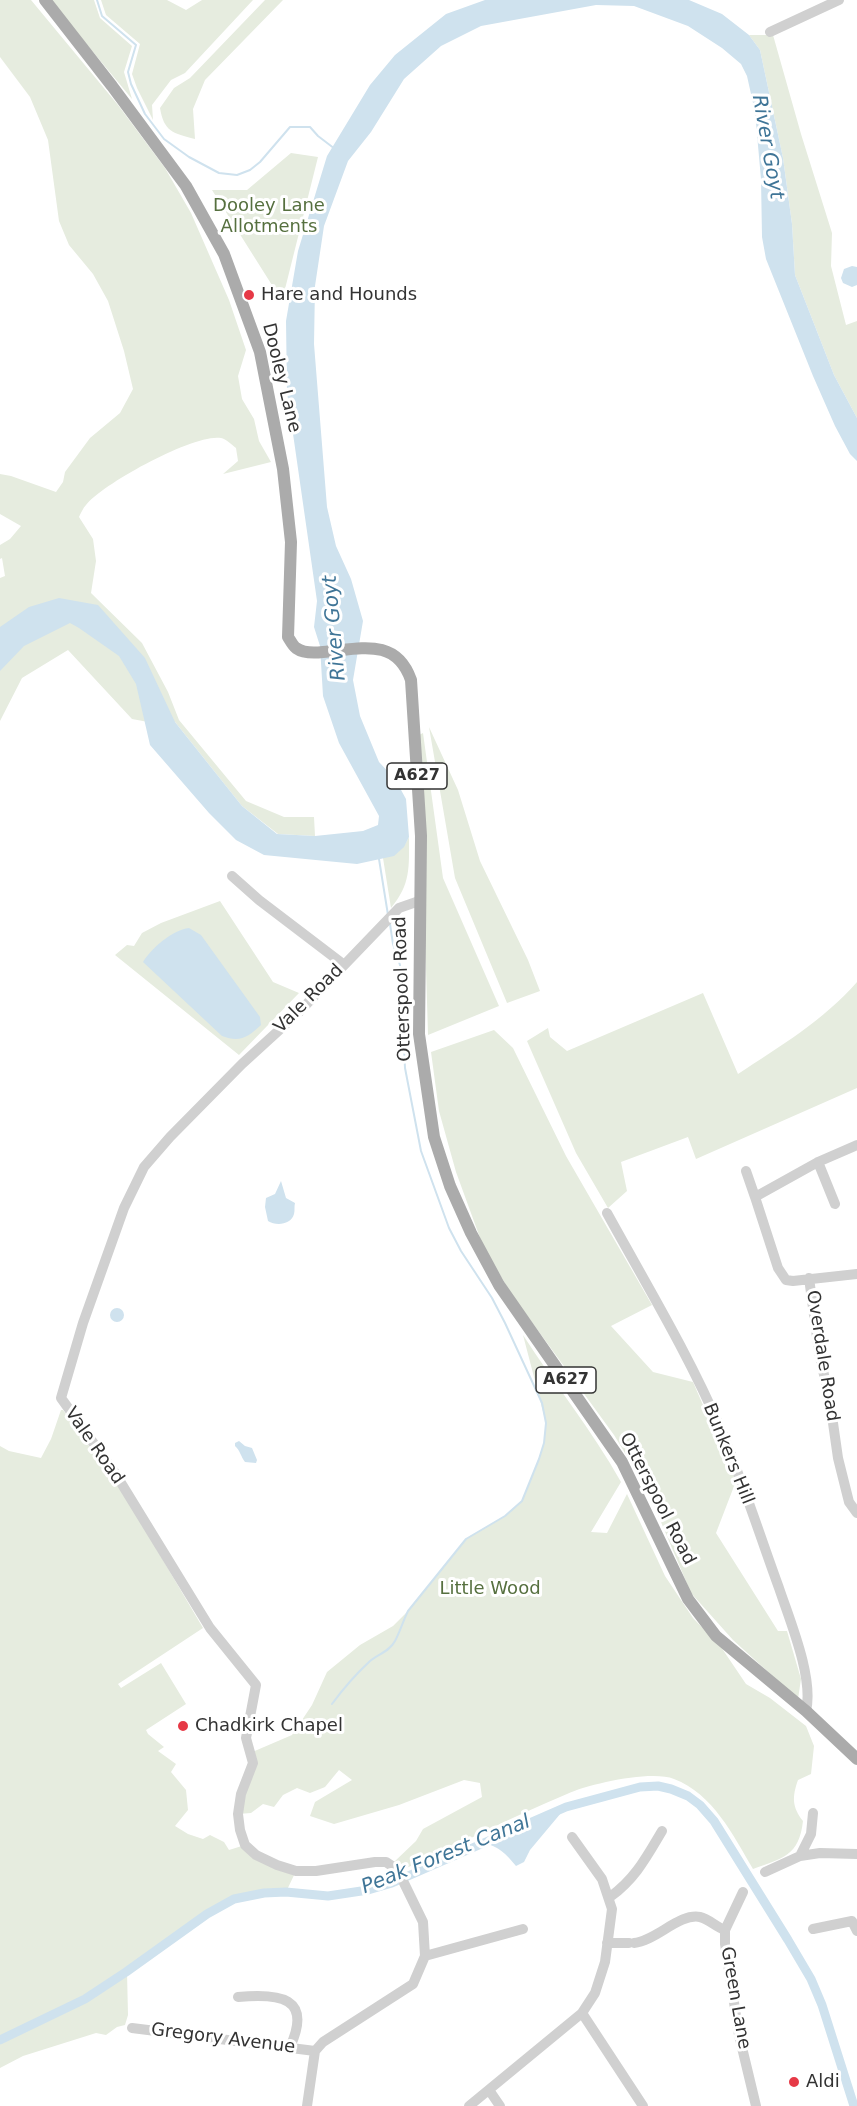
<!DOCTYPE html>
<style>
body{margin:0}
canvas{display:block;background:#fff}
</style>
<canvas width="857" height="2106"></canvas>
<script>
const ctx = document.querySelector('canvas').getContext('2d');
ctx.lineJoin = 'round';
function fill(path, color) {
  ctx.fillStyle = color;
  ctx.fill(path, 'evenodd');
}
function strokePath(path, color, width, dash) {
  ctx.strokeStyle = color;
  ctx.lineWidth = width;
  ctx.lineCap = dash ? 'butt' : 'round';
  ctx.setLineDash(dash || []);
  ctx.stroke(path);
}
function write(font, color, halo, rows, align = 'center') {
  ctx.font = font + ' "DejaVu Sans",sans-serif';
  ctx.lineWidth = 6;
  ctx.setLineDash([]);
  ctx.textBaseline = 'middle';
  ctx.strokeStyle = halo;
  ctx.fillStyle = color;
  for (const [text, x, y, turn = 0] of rows) {
    ctx.save();
    ctx.translate(x, y);
    ctx.rotate((+turn || 0) * Math.PI / 180);
    ctx.textAlign = isNaN(turn) ? turn : align;
    if (halo) ctx.strokeText(text, 0, 0);
    ctx.fillText(text, 0, 0);
    ctx.restore();
  }
}
fill(new Path2D(`
 M0,0H31L118,105L165,168L191,213L229,300L246,350L238,376L242,399L254,419L259,441L271,462L223,474L238,461L236,448C232,445 226,439 221,438C195,433 102,484 86,505C83,508 81,513 79,517L93,539L96,561L91,593L142,643L168,692L179,720L246,801L284,817H314L315,836L278,834L242,806L175,722L159,724L132,719L68,650L22,678L0,721V578L5,576L2,558L0,559V545L10,539L21,526L0,514V474L11,476L56,492L63,482L65,472L90,438L120,413L133,389L124,351L108,301L93,274L69,245L59,221L48,140L30,97L0,57Z
 M50,0H94L100,18L132,46L124,72L132,99Z
 M101,0H167L186,10L202,0H253L185,73L171,80L152,105L153,120L137,88L132,74L140,44L106,15Z
 M265,0H283L205,80L193,109L195,139C173,133 164,132 160,108L174,88L190,78Z
 M749,35H773L801,134L832,233L831,266L846,325L857,321V418L834,375L795,275L792,224L783,158L760,50Z
 M291,153L318,157L282,301L212,190H247Z
 M429,727L458,790L480,861L528,960L540,991L507,1003L455,878Z
 M423,733L443,878L499,1006L428,1035L419,735Z
 M409,837C409,867 411,884 391,908L383,858C396,855 403,850 409,837Z
 M220,901L273,982L299,993L239,1055L115,955L127,945L134,946L142,933L161,923Z
 M857,982V1088L696,1159L688,1137L621,1162L627,1191L608,1208L576,1153L527,1041L548,1028L550,1037L567,1051L703,993L738,1074C779,1047 824,1020 857,982Z
 M494,1030L513,1048L566,1156L652,1305L611,1326L653,1372L693,1382L736,1481L716,1533L778,1631H787L801,1679L798,1699L733,1640L691,1593L647,1489L614,1435L510,1292L483,1246L456,1172L439,1111L431,1052Z
 M523,1335C555,1385 592,1430 621,1482L591,1532L607,1533L627,1494L665,1576L693,1618L721,1647L746,1684L770,1698L806,1726L814,1746L811,1774L798,1780C792,1797 792,1807 803,1821C799,1856 783,1858 753,1869C733,1835 713,1794 674,1779C651,1770 589,1784 567,1794C511,1817 457,1846 402,1870L394,1862L416,1841L423,1829L482,1797L480,1783L464,1780L399,1805L334,1824L310,1816L315,1802L352,1780L339,1770L325,1787L310,1793L297,1788L283,1795L274,1807L263,1804L251,1813L238,1814L250,1753L292,1735L312,1705L327,1672L360,1645L393,1626L408,1611L466,1539L505,1516L522,1501L539,1459L544,1443L546,1423Z
 M61,1410H63L124,1494L203,1628L118,1684L121,1688L161,1663L186,1704L146,1730L148,1734L164,1747L158,1751L176,1764L171,1772L186,1790L188,1810L175,1826L188,1834L203,1839L210,1835L224,1842L229,1850L245,1845L296,1871L286,1892C269,1893 251,1893 235,1899C203,1909 155,1951 127,1972L128,2015L125,2025L117,2027L106,2035L96,2033L23,2056L0,2068V1446L9,1451L41,1458L51,1439Z`), '#e6ecdf');
fill(new Path2D(`
 M485,0H689L722,14L749,35L760,50L783,158L792,224L795,275L834,375L857,418V461L850,454L835,426L813,376L766,259L762,237L761,179L755,112L747,76L741,64L722,48L688,26L634,6L596,5L481,26L441,46L404,79L371,132L348,161L324,226L315,286L314,344L327,507L336,546L351,579L363,621L353,680L360,716L379,762L395,779L406,799L409,837L404,847L394,856L357,864L264,855L236,840L209,813L150,745L136,684L119,656L79,628L70,623L24,646L0,671V627L29,607L59,598L98,605L145,658L175,722L242,806L277,834L315,836L363,831L378,825L379,816L339,743L323,696L320,646L314,627L317,601L287,392L286,321L298,251L327,156L370,85L395,55L446,14Z
 M852,266L857,267V285L852,287L843,283L841,278L844,269Z
 M189,928L201,935L260,1017L261,1025C248,1037 240,1043 222,1036L143,962C152,948 172,930 189,928Z
 M281,1181L286,1198L295,1203C294,1207 295,1210 294,1214C291,1225 276,1226 268,1221L265,1207L266,1198L275,1194Z
 M110 1315a7 7 0 1 1 14 0a7 7 0 1 1-14 0Z
 M239,1441L245,1446L252,1448L257,1460L256,1463L245,1462C241,1457 240,1450 235,1446V1443Z
 M566,1807L530,1850L524,1862L516,1866C506,1854 499,1846 483,1843Z`), '#cfe2ee');
strokePath(new Path2D(`
 M97,0L102,16L136,45L128,72L131,84L145,114L164,139L189,157L219,173L237,175L250,170L260,162L290,127H310L318,136L335,149
 M379,859L388,915
 M332,1704C343,1689 355,1675 369,1662C378,1654 389,1652 395,1641C400,1632 403,1621 408,1611L466,1539L505,1516L522,1501L539,1459L544,1443L546,1423L542,1403L505,1323L492,1298L461,1251L449,1228L421,1151L405,1068L400,965L393,944L390,924`), '#cfe2ee', 2);
strokePath(new Path2D(`
 M0,2040L85,1999L126,1972L207,1914L234,1899L264,1893L286,1892L328,1896L368,1890L392,1883L566,1807L640,1787L658,1786L671,1789L688,1796L700,1805L714,1821L788,1940L811,1979L822,2005L854,2106`), '#cfe2ee', 9);
strokePath(new Path2D(`
 M770,32L839,0
 M232,876L259,900L343,964
 M857,1145L818,1162L755,1197L778,1268L786,1280L793,1281L857,1274
 M818,1162L835,1204
 M746,1171L755,1197
 M607,1213C646,1284 689,1355 721,1430C743,1482 760,1536 779,1588C790,1621 814,1678 806,1711
 M809,1278L819,1352L830,1402L838,1458L849,1502L857,1513
 M800,1856L811,1834L813,1813
 M398,1870L386,1862H375L316,1871H296L277,1865L256,1855L245,1845L240,1830L238,1814L241,1794L253,1763L246,1738L256,1685L210,1628L115,1473L61,1398L83,1323L124,1208L144,1167L170,1137L242,1064L299,1012L399,908L419,901
 M765,1872L800,1856L820,1853L857,1854
 M743,1892L725,1930V1944L739,2035L756,2106
 M610,1897C635,1879 646,1858 662,1831
 M813,1929L852,1921L857,1931
 M607,1943H629
 M634,1943C656,1941 679,1913 700,1917C709,1919 716,1927 725,1930
 M425,1956L523,1929
 M238,1997C279,1993 313,1997 290,2047
 M582,2013L643,2106
 M132,2028L315,2051
 M489,2090L500,2106
 M307,2106L315,2051L323,2042L413,1984L425,1956L423,1922L404,1883
 M469,2106L582,2013L595,1993L605,1962L612,1909L602,1879L572,1837`), '#d0d0d0', 10);
strokePath(new Path2D(`
 M45,0L112,86L186,186L224,254L260,352L283,469L291,542L288,637C290,640 293,646 296,648C303,653 315,653 323,652C360,649 396,637 411,680L421,836L419,1034L434,1137L450,1186L471,1233L499,1285L622,1462L688,1599L716,1636L806,1711L857,1759`), '#ababab', 12);
for (const [x, y, r, color] of [
 [249,295,6,"#e63946"],
 [183,1726,6,"#e63946"],
 [794,2082,6,"#e63946"]
]) {
  const dot = new Path2D();
  dot.arc(x, y, r, 0, 2 * Math.PI);
  ctx.fillStyle = color;
  ctx.fill(dot);
  strokePath(dot, '#fff', 2);
}
for (const [x, y, w] of [
 [417,776,60],
 [566,1380,60]
]) {
  const box = new Path2D();
  box.roundRect(x - w / 2, y - 13, w, 26, 4.5);
  ctx.fillStyle = '#fff';
  ctx.fill(box);
  strokePath(box, '#333', 1.5);
}
write('bold 16px', '#333', null, [
 ["A627",417,776],
 ["A627",566,1380]
]);
write('18px', '#56703f', '#fff', [
 ["Dooley Lane",269,206],
 ["Allotments",269,227],
 ["Little Wood",490,1589]
]);
write('18px', '#333', '#fff', [
 ["Hare and Hounds",261,295],
 ["Chadkirk Chapel",195,1726],
 ["Aldi",806,2082]
], 'left');
write('18px', '#333', '#fff', [
 ["Dooley Lane",281,378,76],
 ["Otterspool Road",403,989,-92],
 ["Vale Road",309,999,-45],
 ["Overdale Road",822,1356,81],
 ["Vale Road",94,1446,55],
 ["Bunkers Hill",728,1454,68],
 ["Otterspool Road",657,1499,63],
 ["Green Lane",735,1998,80],
 ["Gregory Avenue",223,2039,7]
]);
write('italic 20px', '#3f7597', '#fff', [
 ["River Goyt",767,147,80],
 ["River Goyt",335,628,-95],
 ["Peak Forest Canal",446,1855,-22]
]);
</script>
